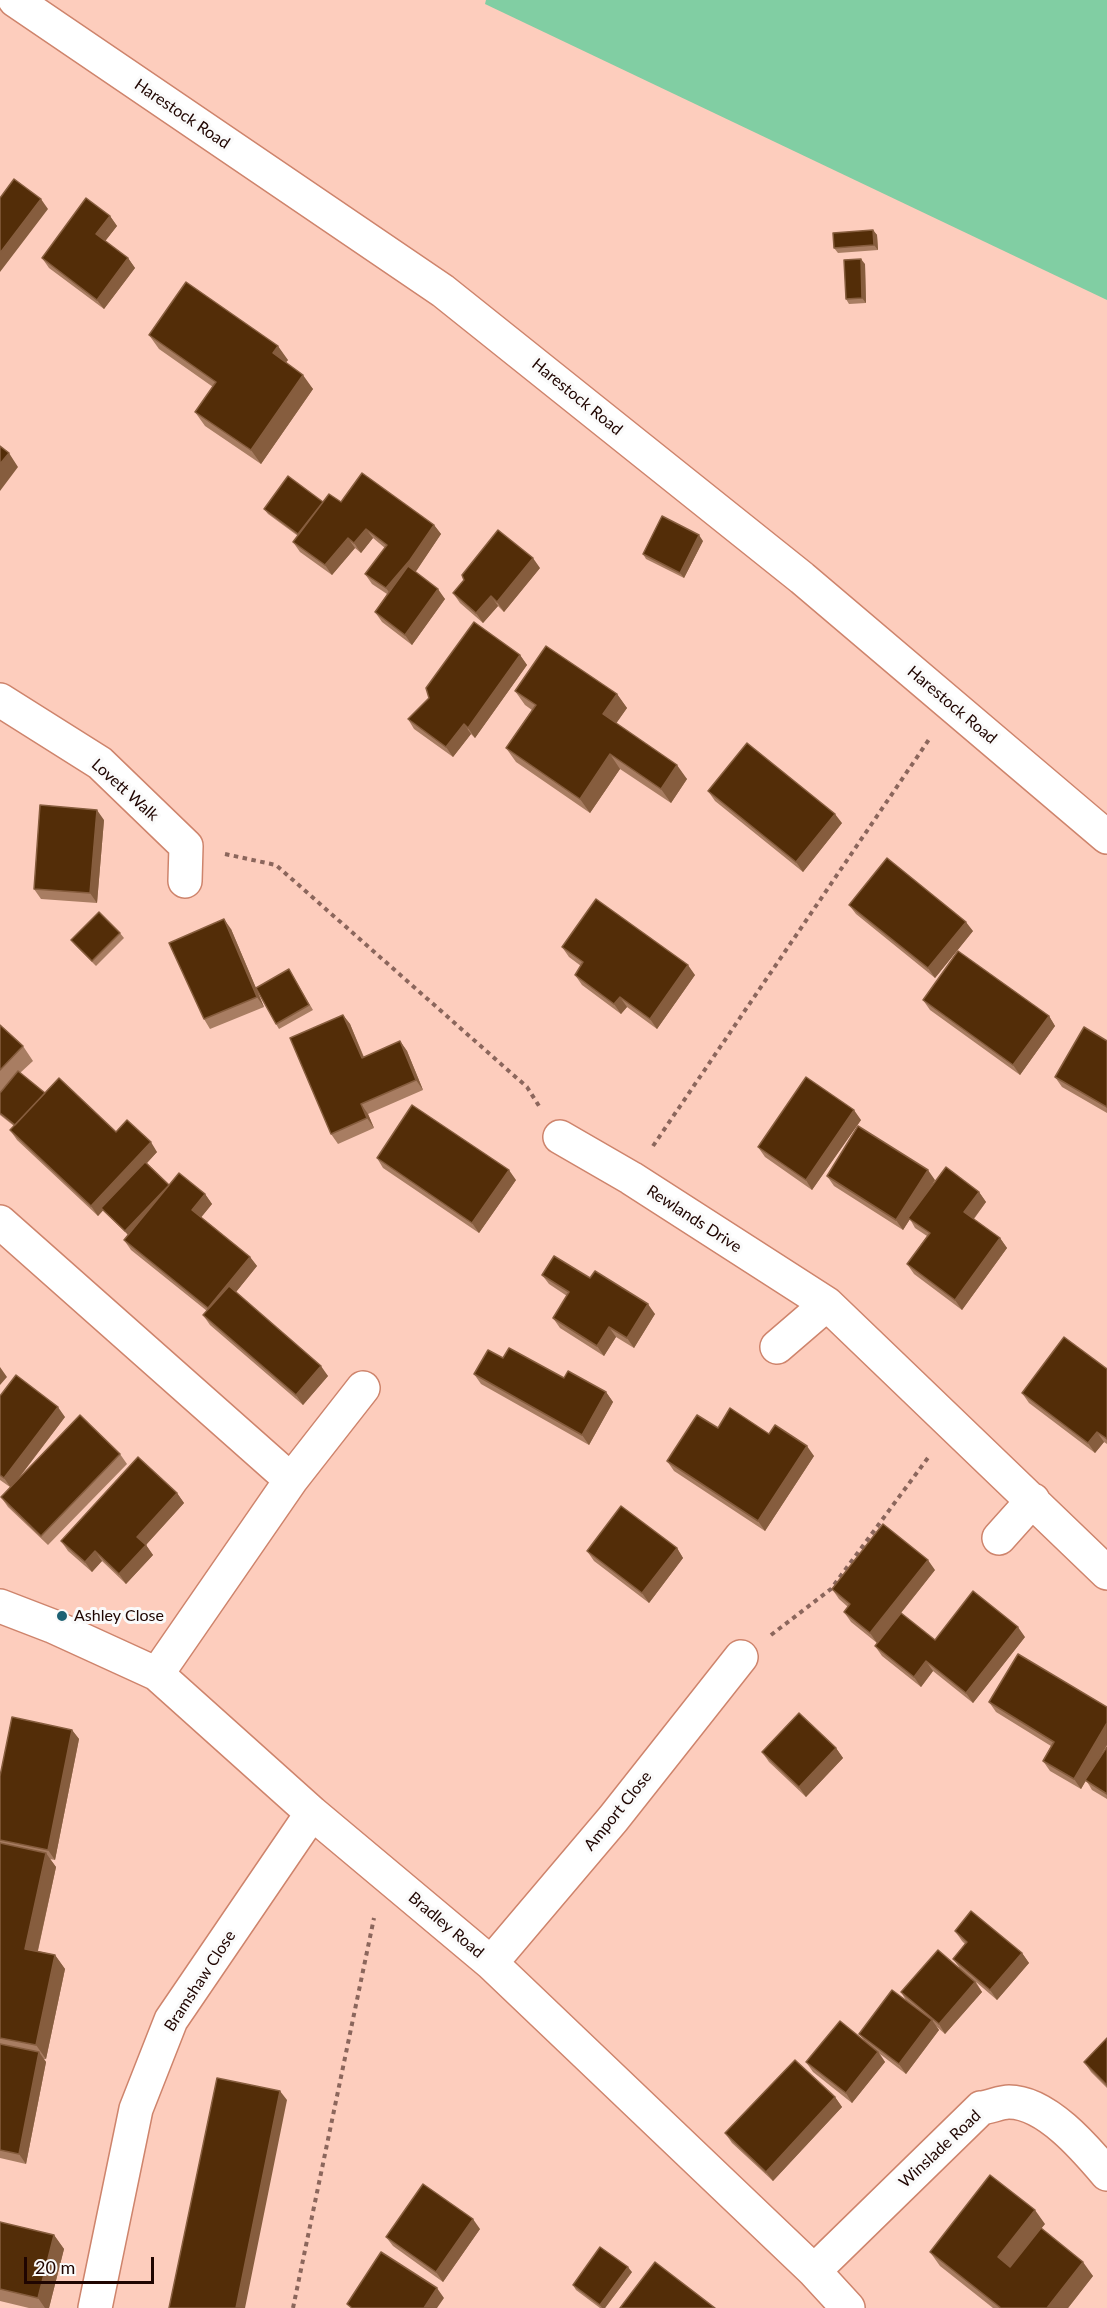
<!DOCTYPE html>
<style>
body{margin:0}
#map{position:relative;width:1107px;height:2308px;overflow:hidden;background:#fdcdbd;font-family:Lato,sans-serif}
canvas{display:block}
.scale{position:absolute;left:24px;top:2257px;width:130px;height:27px;box-sizing:border-box;border:3px solid #1f0501;border-top:0;padding-left:8px;font-size:18px;line-height:21px;white-space:nowrap;color:#1f0501;-webkit-text-stroke:4px #fafafa;paint-order:stroke}
</style>
<div id="map">
<canvas width="1107" height="2308"></canvas>
<div class="scale">20 m</div>
</div>
<script>
const ctx = document.querySelector('canvas').getContext('2d');
ctx.lineJoin = 'round';
function fill(path, color) {
  ctx.fillStyle = color;
  ctx.fill(path, 'evenodd');
}
function strokePath(path, color, width, dash) {
  ctx.strokeStyle = color;
  ctx.lineWidth = width;
  ctx.lineCap = dash ? 'butt' : 'round';
  ctx.setLineDash(dash || []);
  ctx.stroke(path);
}
function write(font, color, halo, rows, align = 'center') {
  ctx.font = font + ' Lato,sans-serif';
  ctx.lineWidth = 6;
  ctx.setLineDash([]);
  ctx.textBaseline = 'middle';
  ctx.strokeStyle = halo;
  ctx.fillStyle = color;
  for (const [text, x, y, turn = 0] of rows) {
    ctx.save();
    ctx.translate(x, y);
    ctx.rotate((+turn || 0) * Math.PI / 180);
    ctx.textAlign = isNaN(turn) ? turn : align;
    if (halo) ctx.strokeText(text, 0, 0);
    ctx.fillText(text, 0, 0);
    ctx.restore();
  }
}
fill(new Path2D(`
 M486,0H1107V300L485,4Z`), '#81cea3');
const minor = new Path2D(`
 M15,0L443,291L802,578L1107,837
 M0,700L100,763L186,846L185,881
 M560,1137L631,1178L827,1304L1107,1573
 M0,1222L291,1480
 M777,1347L827,1304
 M999,1538L1033,1500
 M0,1606L52,1626L157,1674L312,1813L491,1963L814,2271L848,2308
 M157,1674L291,1480L363,1388
 M491,1963L613,1819L741,1657
 M814,2271L981,2108C990,2107 1001,2102 1009,2102C1046,2102 1085,2148 1107,2174
 M95,2308L136,2109L171,2020L312,1813`);
strokePath(minor, '#ce846c', 36);
strokePath(new Path2D(`
 M225,854L276,865L527,1087L539,1106
 M653,1146L930,738
 M771,1635L831,1589L930,1455
 M293,2308L374,1918`), '#8b665c', 4, [4.5, 4.5]);
strokePath(minor, '#fff', 33);
fill(new Path2D(`
 M110,216L117,226L105,241L128,258L135,268L104,309L49,268L42,258Z
 M873,230L877,235L878,250L838,253L834,248Z
 M865,264L866,303L849,304L846,299Z
 M149,335L288,360L286,362L313,389L261,464L205,426L195,412L213,387L159,349Z
 M323,502H341L434,525L441,534L415,572L445,599L412,645L382,622L375,612L387,594L372,584L365,574L385,548L373,538L361,553L355,548L332,575L300,552L293,542L298,536L268,514L264,509Z
 M703,541L684,578L646,559L643,554Z
 M540,568L504,612L498,606L483,623L460,603L453,593Z
 M520,655L527,665L475,738L471,734L453,757L414,729L408,719Z
 M515,691L617,694L627,708L616,723L687,779L671,803L620,769L590,813L516,762L506,748L532,710L525,705Z
 M708,791L842,823L803,872L715,801Z
 M104,820L97,903L41,899L34,889Z
 M849,905L973,931L935,978L856,914Z
 M231,929L264,1007L210,1029L204,1019Z
 M120,933L124,938L96,966L75,945L71,940Z
 M562,947L695,975L657,1029L627,1007L621,1014L582,985L575,975L581,966L569,957Z
 M289,969L313,1010L279,1029L276,1024Z
 M923,1000L1049,1016L1055,1026L1020,1075L930,1010Z
 M343,1015L350,1024L364,1057L400,1041L407,1051L423,1090L368,1114L374,1128L338,1144L331,1134Z
 M0,1025L23,1046L33,1061L20,1073L45,1093L116,1132L157,1152L147,1163L169,1185L205,1194L212,1204L201,1217L250,1257L257,1266L236,1292L328,1376L303,1405L210,1325L203,1315L207,1311L131,1250L124,1240L128,1235L103,1210L98,1216L17,1140L10,1130L14,1126L0,1115Z
 M1107,1041V1113L1062,1087L1055,1077Z
 M861,1120L812,1190L765,1157L758,1147Z
 M377,1158L516,1180L479,1233L383,1168Z
 M827,1176L935,1180L923,1199L979,1192L986,1202L974,1219L1000,1238L1007,1248L962,1310L914,1274L907,1264L927,1236L915,1228L910,1219L903,1230L834,1186Z
 M542,1275L590,1278L655,1314L634,1348L616,1337L604,1356L560,1328L553,1318L567,1296L549,1284Z
 M503,1358L606,1392L613,1402L589,1445L481,1384L474,1374Z
 M1107,1369V1444L1104,1442L1095,1453L1029,1403L1022,1393Z
 M0,1396L65,1417L16,1482L120,1454L127,1464L48,1545L8,1507L1,1497L10,1487L0,1480Z
 M718,1428L769,1434L814,1456L765,1531L674,1471L667,1461Z
 M177,1493L184,1503L146,1545L153,1555L126,1584L102,1561L92,1572L68,1551L61,1541Z
 M677,1548L683,1558L649,1603L594,1561L587,1551Z
 M935,1570L890,1627L935,1640L1025,1637L973,1703L933,1671L921,1687L882,1656L875,1646L877,1643L851,1622L844,1612L848,1607L839,1599L832,1589Z
 M989,1702L1107,1707V1745L1093,1769L1107,1747V1799L1092,1790L1086,1780L1081,1789L1050,1771L1043,1761L1051,1746L996,1712Z
 M72,1730L79,1739L55,1860L50,1859L56,1867L38,1951L55,1955L65,1969L46,2059H44L46,2062L26,2164L0,2158V1776Z
 M836,1748L843,1758L806,1797L769,1762L762,1752Z
 M955,1931L1022,1953L1029,1963L997,2000L976,1982L982,1992L945,2034L936,2026L939,2030L906,2074L880,2054L885,2062L852,2103L813,2072L806,2062L864,2040L859,2034L907,2002L901,1992L959,1967L953,1959L965,1944L962,1941Z
 M1107,2038V2088L1091,2072L1084,2062Z
 M835,2097L842,2107L773,2181L732,2143L725,2133Z
 M0,2222L54,2235L64,2249L49,2308H29L0,2301Z
 M1045,2224L1041,2228L1093,2276L1068,2308H993L940,2266L930,2252Z
 M480,2229L443,2282L393,2246L386,2237Z
 M632,2272L605,2308H600L576,2290L573,2285Z`), '#a87d62');
fill(new Path2D(`
 M41,199L48,209L0,272V253Z
 M110,216L117,226L103,244L96,234Z
 M873,230L877,235L878,250L874,245Z
 M128,258L135,268L104,309L97,300Z
 M861,259L865,264L866,303L862,298Z
 M278,346L288,360L282,367L273,353Z
 M303,375L313,389L261,464L251,450Z
 M9,453L18,467L0,491V464Z
 M434,525L441,534L417,570L393,598L386,588Z
 M366,529L373,538L361,553L354,543Z
 M699,535L703,541L684,578L680,573Z
 M348,538L355,548L332,575L325,565Z
 M533,558L540,568L504,612L497,602Z
 M438,589L445,599L412,645L405,635Z
 M491,596L498,606L483,623L476,613Z
 M520,655L527,665L475,738L468,728Z
 M617,694L627,708L613,728L603,714Z
 M464,724L471,734L453,757L446,747Z
 M610,754L620,769L590,813L580,799Z
 M677,765L687,779L671,803L661,789Z
 M97,810L104,820L97,903L90,893Z
 M835,814L842,823L803,872L796,862Z
 M224,919L231,929L264,1007L257,997Z
 M966,922L973,931L935,978L928,968Z
 M688,965L695,975L657,1029L650,1019Z
 M620,997L627,1007L621,1014L614,1004Z
 M343,1015L350,1024L368,1068L362,1058Z
 M1049,1016L1055,1026L1020,1075L1013,1065Z
 M400,1041L407,1051L423,1090L416,1080Z
 M361,1104L368,1114L374,1128L367,1118Z
 M854,1110L861,1120L812,1190L806,1180Z
 M151,1142L157,1152L98,1216L91,1206Z
 M509,1170L516,1180L479,1233L472,1223Z
 M928,1170L935,1180L903,1230L896,1220Z
 M169,1185L129,1236L125,1231Z
 M979,1192L986,1202L971,1222L964,1212Z
 M205,1194L212,1204L199,1220L192,1210Z
 M1000,1238L1007,1248L962,1310L955,1300Z
 M250,1257L257,1266L215,1318L208,1308Z
 M648,1304L655,1314L634,1348L627,1338Z
 M609,1327L616,1337L604,1356L597,1346Z
 M321,1366L328,1376L303,1405L296,1395Z
 M0,1367L7,1377L0,1385Z
 M606,1392L613,1402L589,1445L582,1435Z
 M58,1407L65,1417L11,1488L4,1478Z
 M1097,1432L1104,1442L1095,1453L1088,1443Z
 M807,1446L814,1456L765,1531L758,1521Z
 M177,1493L184,1503L144,1547L146,1545L153,1555L126,1584L119,1574L137,1537Z
 M677,1548L683,1558L649,1603L642,1593Z
 M95,1551L102,1561L92,1572L85,1562Z
 M928,1560L935,1570L877,1643L870,1633Z
 M1018,1627L1025,1637L973,1703L966,1693Z
 M926,1661L933,1671L921,1687L914,1677Z
 M1107,1723V1745L1081,1789L1074,1779Z
 M72,1730L79,1739L55,1860L48,1850Z
 M836,1748L843,1758L806,1797L799,1787Z
 M46,1853L56,1867L35,1963L25,1949Z
 M1022,1953L1029,1963L997,2000L990,1990Z
 M55,1955L65,1969L46,2059L36,2045Z
 M975,1982L982,1992L945,2034L939,2024Z
 M932,2020L939,2030L906,2074L899,2064Z
 M39,2052L46,2062L26,2164L19,2154Z
 M878,2052L885,2062L852,2103L846,2093Z
 M280,2091L287,2100L245,2308H236Z
 M835,2097L842,2107L773,2181L766,2172Z
 M1035,2210L1045,2224L1007,2271L998,2257Z
 M473,2219L480,2229L443,2282L436,2272Z
 M54,2235L64,2249L49,2308H45L38,2298Z
 M1083,2262L1093,2276L1068,2308H1047Z
 M628,2267L632,2272L605,2308H602L600,2305Z
 M437,2288L444,2298L437,2308H424Z`), '#865d3e');
const building = new Path2D(`
 M14,179L41,199L0,253V198Z
 M86,198L110,216L96,234L128,258L97,300L42,258Z
 M873,230L874,245L834,248L833,233Z
 M861,259L862,298L846,299L844,260Z
 M186,282L278,346L273,353L303,375L251,450L195,412L216,382L149,335Z
 M0,446L9,453L0,464Z
 M362,473L434,525L410,560L386,588L365,574L387,545L366,529L354,543L348,538L325,565L293,542L329,494L341,502Z
 M288,476L323,502L298,534L264,509Z
 M662,516L699,535L680,573L643,554Z
 M498,530L533,558L497,602L491,596L476,613L453,593L464,580L462,575Z
 M408,566L438,589L405,635L375,612Z
 M474,622L520,655L468,728L464,724L446,747L408,719L429,698L426,688Z
 M546,646L617,694L603,714L677,765L661,789L610,754L580,799L506,748L536,705L515,691Z
 M747,743L835,814L796,862L708,791Z
 M40,805L97,810L90,893L34,889Z
 M887,858L966,922L928,968L849,905Z
 M596,899L688,965L650,1019L620,997L614,1004L575,975L583,962L562,947Z
 M99,912L120,933L92,961L71,940Z
 M224,919L257,997L204,1019L169,943Z
 M958,951L1049,1016L1013,1065L923,1000Z
 M289,969L309,1005L276,1024L256,988Z
 M343,1015L362,1058L400,1041L416,1080L361,1104L367,1118L331,1134L290,1038Z
 M0,1025L23,1046L0,1070Z
 M1084,1027L1107,1041V1107L1055,1077Z
 M18,1071L45,1093L15,1125L0,1113V1093Z
 M806,1077L854,1110L806,1180L758,1147Z
 M59,1078L116,1132L127,1120L151,1142L91,1206L10,1130Z
 M412,1105L509,1170L472,1223L377,1158Z
 M858,1126L928,1170L896,1220L827,1176Z
 M145,1162L169,1185L125,1231L101,1208Z
 M946,1167L979,1192L964,1212L1000,1238L955,1300L907,1264L930,1233L908,1218Z
 M179,1173L205,1194L192,1210L250,1257L208,1308L124,1240Z
 M554,1256L590,1278L595,1271L648,1304L627,1338L609,1327L597,1346L553,1318L569,1292L542,1275Z
 M229,1286L321,1366L296,1395L203,1315Z
 M1064,1337L1107,1369V1439L1097,1432L1088,1443L1022,1393Z
 M509,1348L564,1378L568,1371L606,1392L582,1435L474,1374L488,1350L503,1358Z
 M16,1375L58,1407L4,1478L0,1475V1396Z
 M730,1408L769,1434L775,1425L807,1446L758,1521L667,1461L697,1415L718,1428Z
 M80,1415L120,1454L41,1536L1,1497Z
 M138,1457L177,1493L137,1537L146,1545L119,1574L95,1551L85,1562L61,1541Z
 M621,1506L677,1548L642,1593L587,1551Z
 M883,1524L928,1560L870,1633L844,1612L850,1604L832,1589Z
 M973,1591L1018,1627L966,1693L926,1661L914,1677L875,1646L901,1613L935,1640Z
 M1018,1654L1107,1707V1723L1074,1779L1043,1761L1054,1742L989,1702Z
 M799,1713L836,1748L799,1787L762,1752Z
 M12,1717L72,1730L48,1850L0,1840V1776Z
 M1107,1747V1794L1085,1780Z
 M0,1843L46,1853L25,1949L55,1955L36,2045L0,2038Z
 M971,1911L1022,1953L990,1990L953,1959L967,1942L955,1931Z
 M938,1950L975,1982L939,2024L901,1992Z
 M892,1990L932,2020L899,2064L859,2034Z
 M840,2021L878,2052L846,2093L806,2062Z
 M1107,2038V2085L1084,2062Z
 M0,2044L39,2052L19,2154L0,2150Z
 M795,2060L835,2097L766,2172L725,2133Z
 M217,2078L280,2091L236,2308H169Z
 M990,2175L1035,2210L998,2257L1010,2267L1041,2228L1083,2262L1047,2308H1001L930,2252Z
 M423,2184L473,2219L436,2272L386,2237Z
 M0,2222L54,2235L38,2298L0,2289Z
 M600,2247L628,2267L600,2305L573,2285Z
 M381,2252L437,2288L424,2308H352L347,2304Z
 M655,2262L715,2308H620Z`);
fill(building, '#532d08');
strokePath(building, '#865d3e', 1.5);
for (const [x, y, r, color] of [
 [62,1616,6,"#1c6173"]
]) {
  const dot = new Path2D();
  dot.arc(x, y, r, 0, 2 * Math.PI);
  ctx.fillStyle = color;
  ctx.fill(dot);
  strokePath(dot, '#fafafa', 2);
}
write('16px', '#1f0501', '#fafafa', [
 ["Harestock Road",182,114,34],
 ["Harestock Road",577,397,39],
 ["Harestock Road",952,705,40],
 ["Lovett Walk",125,790,42],
 ["Rewlands Drive",694,1219,33],
 ["Amport Close",618,1811,-51],
 ["Bradley Road",446,1925,40],
 ["Bramshaw Close",200,1981,-57],
 ["Winslade Road",940,2149,-43]
]);
write('16px', '#1f0501', '#fafafa', [
 ["Ashley Close",74,1616]
], 'left');
</script>
